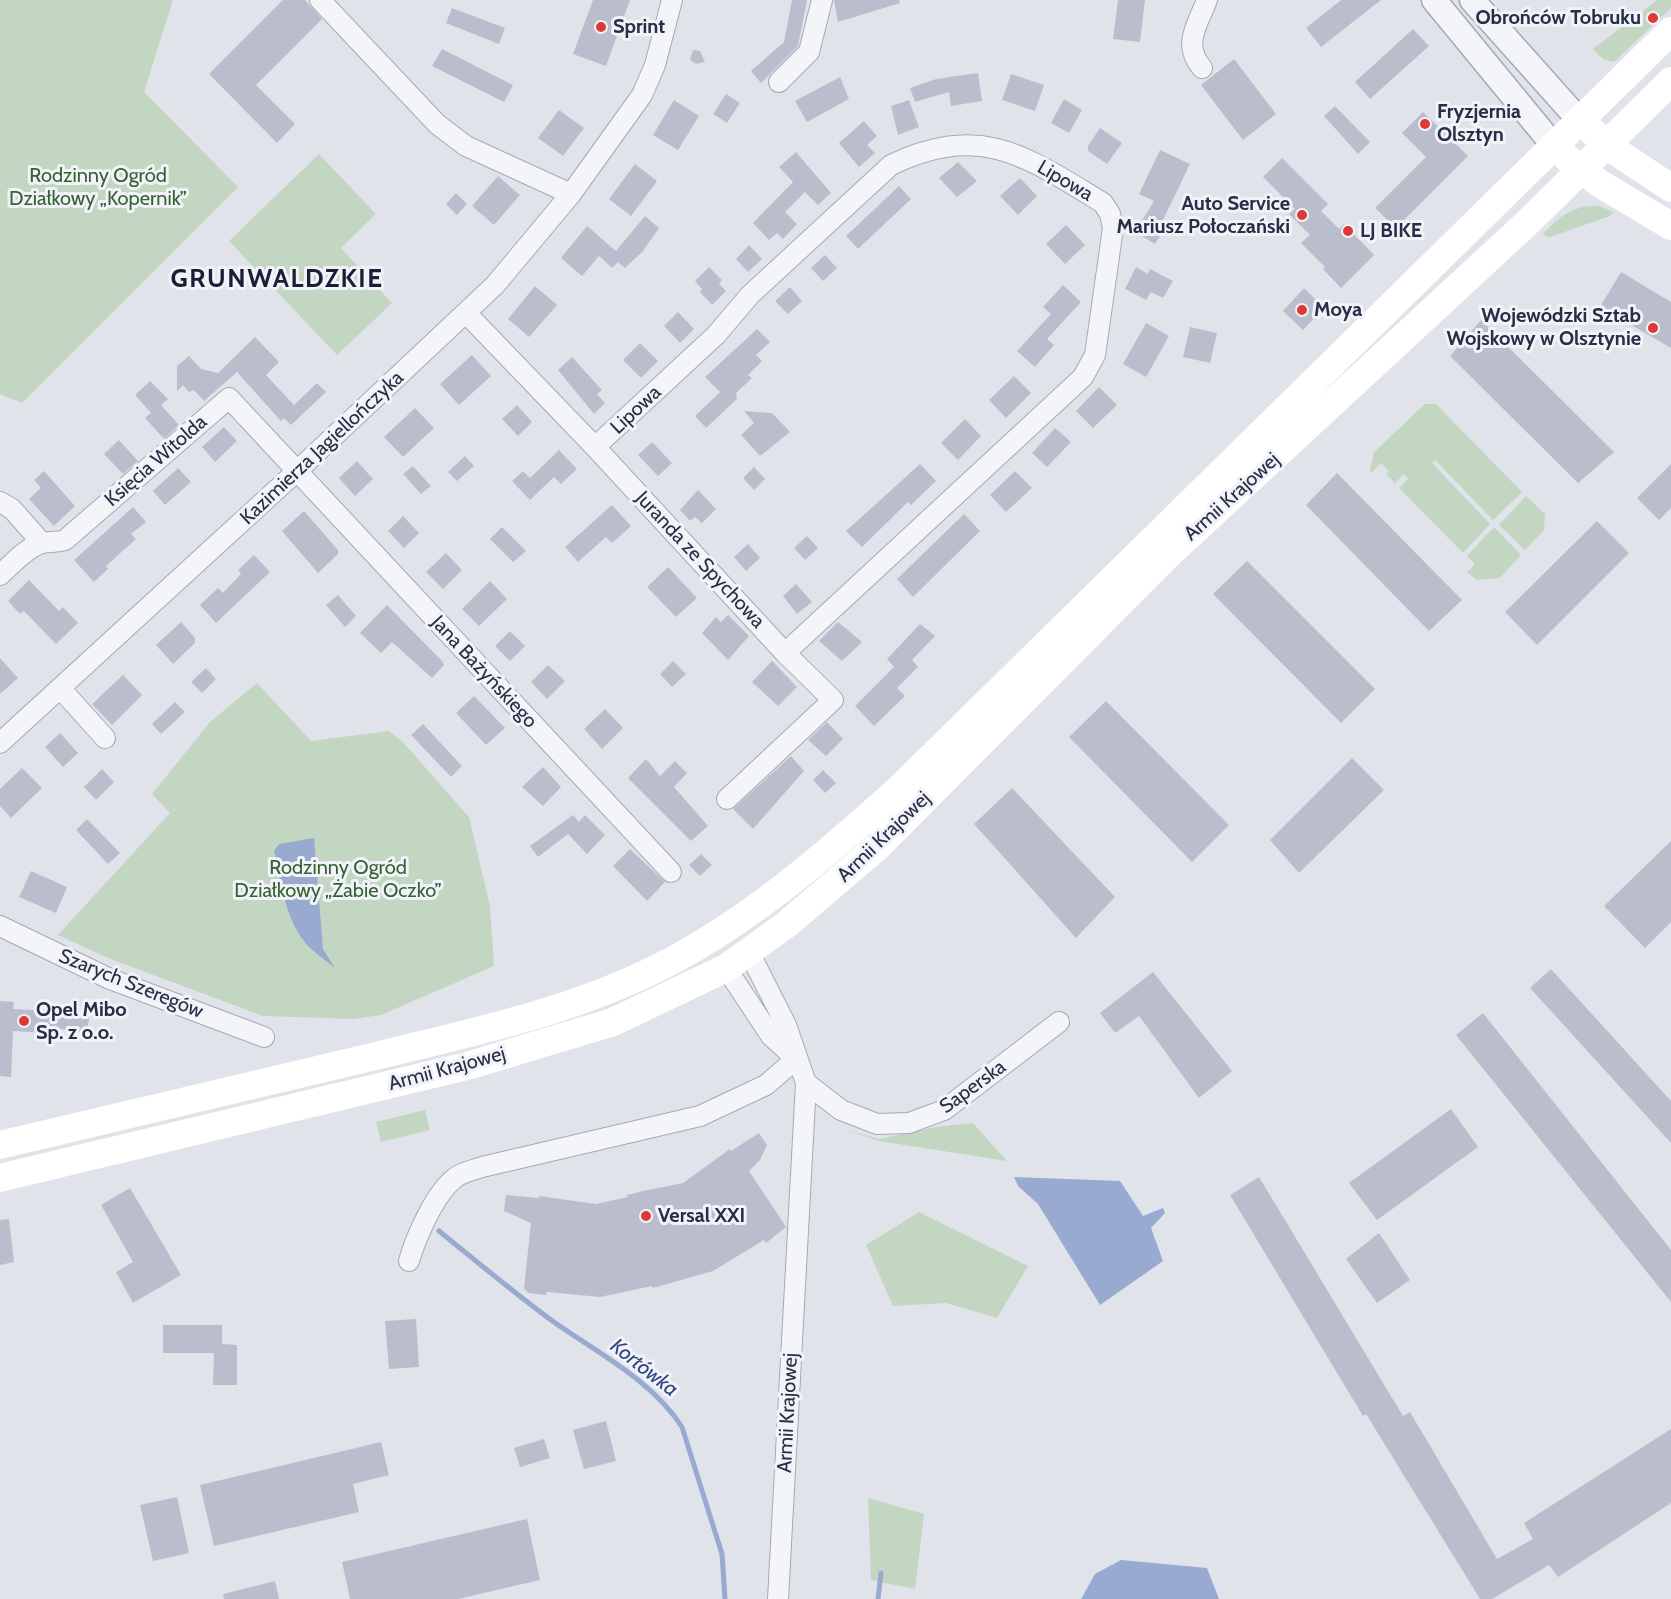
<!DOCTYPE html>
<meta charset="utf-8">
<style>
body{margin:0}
canvas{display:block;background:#e1e3eb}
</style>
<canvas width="1671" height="1599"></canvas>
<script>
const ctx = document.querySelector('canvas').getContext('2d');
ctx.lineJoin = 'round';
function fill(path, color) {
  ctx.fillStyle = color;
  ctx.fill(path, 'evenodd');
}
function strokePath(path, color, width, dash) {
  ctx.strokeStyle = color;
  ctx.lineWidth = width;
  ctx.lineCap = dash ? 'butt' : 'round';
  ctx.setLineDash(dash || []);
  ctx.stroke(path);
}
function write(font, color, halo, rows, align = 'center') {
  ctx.font = font + ' Cabin,sans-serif';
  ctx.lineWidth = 6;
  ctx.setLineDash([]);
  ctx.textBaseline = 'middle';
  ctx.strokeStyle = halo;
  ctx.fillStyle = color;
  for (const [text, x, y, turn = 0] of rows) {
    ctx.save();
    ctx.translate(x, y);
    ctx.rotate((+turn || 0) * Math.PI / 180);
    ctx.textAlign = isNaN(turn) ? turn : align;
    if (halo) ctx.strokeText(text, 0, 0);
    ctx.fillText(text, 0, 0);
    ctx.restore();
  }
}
fill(new Path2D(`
 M0,0H173L144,92L238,187L22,403L0,394Z
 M1657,0H1671V8L1614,62L1603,59L1593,49Z
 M319,154L376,214L341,248L392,303L337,355L229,241Z
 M1599,206L1614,212L1610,216L1550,237L1543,235C1557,217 1576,204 1599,206Z
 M1425,404H1436L1522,492L1493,520L1435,460L1432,463L1490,524L1463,553L1399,488L1408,479L1404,474L1395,483L1386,474L1389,471L1381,463L1371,473L1370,470L1374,452Z
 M1526,496L1545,514L1544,530L1525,550L1499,525Z
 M1494,527L1521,555L1500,578L1477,580L1467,572L1475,564L1467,556Z
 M257,683L311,741L389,731L402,741L469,817L490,906L494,966L381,1015L353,1019L263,1016L108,958L58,935L170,813L152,794L210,722Z
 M425,1110L430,1130L381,1142L376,1122Z
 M973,1123L1007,1161L879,1141L844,1129L879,1139L936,1127Z
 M919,1212L1028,1266L997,1318L946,1303L893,1306L866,1245Z
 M868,1498L924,1514L915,1589L871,1580Z`), '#c3d6c1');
fill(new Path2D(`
 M314,838L323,949L335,968C326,961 317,954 309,947C286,923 281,883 274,851L279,844Z
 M1014,1177L1120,1181L1143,1216L1163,1208L1165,1213L1151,1228L1163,1261L1100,1305L1038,1204L1018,1186Z
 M1121,1560L1207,1568L1219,1599H1081L1095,1574Z`), '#98aacf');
strokePath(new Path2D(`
 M439,1231C476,1261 513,1292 551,1320C596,1352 652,1380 682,1427L722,1554L725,1599
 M878,1599L881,1573`), '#98aacf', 5);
fill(new Path2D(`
 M283,0H305L322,19L256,85L295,124L277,143L209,74Z
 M593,0H630L606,66L573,54Z
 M792,0H807L798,46L761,83L751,71L784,42Z
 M834,0H899L900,3L838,22Z
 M1118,0H1145L1140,42L1113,39Z
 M1341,0H1381L1321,47L1306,28Z
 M452,8L505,28L499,44L446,23Z
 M1413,29L1429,46L1370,99L1355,82Z
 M442,49L513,85L504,102L432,66Z
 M693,50L700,51L705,62L696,64L690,60Z
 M1234,59L1276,114L1243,140L1201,85Z
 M978,73L982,101L951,106L949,92L915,102L910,88L936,79Z
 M1011,74L1044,85L1035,111L1002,100Z
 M840,77L849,99L807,122L795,101Z
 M726,94L740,103L727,123L713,114Z
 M1064,99L1082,110L1069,133L1051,123Z
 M674,100L699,116L678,150L653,135Z
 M909,100L919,127L898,135L891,106Z
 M1335,106L1370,142L1358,154L1324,116Z
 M559,110L584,128L563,156L538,138Z
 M1423,112L1468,156L1396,228L1375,208L1426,157L1402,133Z
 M864,121L877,136L867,145L875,153L859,167L839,143Z
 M1100,128L1122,143L1107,164L1088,151V146Z
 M1160,150L1190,164L1163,220L1168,223L1155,244L1135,232L1154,201L1139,194Z
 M796,152L831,193L818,205L805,192L785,212L797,224L783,239L777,233L769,240L753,223L793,182L779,167Z
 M1282,158L1328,204L1321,211L1339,229L1344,224L1374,255L1341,288L1323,269L1325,267L1301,243L1310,235L1289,214L1295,209L1263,177Z
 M958,162L977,181L957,197L939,178Z
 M635,164L657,181L631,216L609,199Z
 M498,176L520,195L494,225L472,206Z
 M1020,178L1037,196L1018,215L1000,196Z
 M899,186L911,199L858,249L846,236Z
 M456,193L467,204L457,215L446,204Z
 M645,216L659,228L643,251L625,268L618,262L612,268L599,256L582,276L561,258L587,226L616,251Z
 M1066,225L1085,245L1065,264L1046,244Z
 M749,245L762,259L748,272L736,259Z
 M825,255L837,268L823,281L811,268Z
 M709,267L722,280L719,284L726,291L712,305L700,292L702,289L695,281Z
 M1136,267L1148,274L1150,269L1173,281L1163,298L1151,292L1146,300L1125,289Z
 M1621,272L1671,302V348L1600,307Z
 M1063,285L1081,302L1047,339L1054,345L1035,367L1017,351L1051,314L1043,307Z
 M535,286L557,305L529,337L508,319Z
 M790,287L802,301L788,314L775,301Z
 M1304,288L1324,308L1303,330L1283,311Z
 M678,312L694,329L680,343L664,326Z
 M1481,320L1614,452L1578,483L1450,356Z
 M1146,323L1169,336L1146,377L1123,364Z
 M1190,327L1217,333L1210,363L1183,357Z
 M757,329L770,342L756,355L762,361L748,375L752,378L736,393L737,399L706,428L695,416L720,392L705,377Z
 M255,337L279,362L266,375L294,405L317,383L326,392L291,425L284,418L281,421L237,372L204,401L194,390L189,392L183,385L177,391V366L189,356L201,369L218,373Z
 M640,343L658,361L641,378L623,360Z
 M472,355L491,376L459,405L440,384Z
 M572,357L602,390L597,394L605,403L594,414L558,370Z
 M1014,376L1031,393L1006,418L989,400Z
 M150,381L168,399L161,405L179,425L164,439L145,418L151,413L135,395Z
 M1099,387L1117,405L1093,428L1076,411Z
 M517,405L532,422L518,436L502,419Z
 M415,408L434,428L403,457L384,437Z
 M744,411L772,413L790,432L760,456L741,435L754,423Z
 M965,419L981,436L958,460L941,443Z
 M224,427L237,441L215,462L202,447Z
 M1055,428L1071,442L1047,467L1032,453Z
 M119,440L138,461L123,474L104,454Z
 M652,442L672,463L658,476L638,455Z
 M559,450L577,469L561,484L554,477L530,500L512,481L523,471L530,478Z
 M465,456L474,466L457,481L448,472Z
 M357,461L373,479L355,496L339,478Z
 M920,464L936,481L911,505L908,502L862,547L846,531Z
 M1671,464V508L1659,520L1637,498Z
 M413,466L431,486L421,494L403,474Z
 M754,467L765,479L754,490L743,478Z
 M178,468L191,482L165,505L153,491Z
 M44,471L75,506L54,526L29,499L41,488L34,480Z
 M1015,471L1032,488L1006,512L990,495Z
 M1337,473L1462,600L1429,631L1306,505Z
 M698,490L716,509L702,523L695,517L690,521L680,510Z
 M612,505L631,526L612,543L606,537L578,562L565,547Z
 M133,507L146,522L131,534L136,539L106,566L108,569L94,582L74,560Z
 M304,511L338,550V554L318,573L282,531Z
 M964,514L980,531L913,597L897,579Z
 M403,516L419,533L404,548L388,531Z
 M1597,521L1629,553L1537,645L1505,612Z
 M502,527L526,551L513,562L490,539Z
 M807,536L818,548L805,560L794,548Z
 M748,544L760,558L746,571L734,557Z
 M446,553L462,570L443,589L426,572Z
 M254,555L270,572L216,623L200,605L218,588L223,593L241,574L238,570Z
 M1247,561L1375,689L1341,723L1213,594Z
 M668,567L697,598L676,617L647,587Z
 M29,580L59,611L63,607L78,623L56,644L24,611L20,614L8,601Z
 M490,581L507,599L479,626L462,609Z
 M796,584L812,602L797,614L783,596Z
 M338,595L356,616L345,627L326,605Z
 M387,605L442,661L444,665L432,678L392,642L381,653L360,633Z
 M728,615L749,636L728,660L702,633L716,617L721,622Z
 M181,622L195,638V643L173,664L156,645Z
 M838,622L862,642L842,661L819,641Z
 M920,624L935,636L912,660L918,667L897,688L905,696L874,726L855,706L894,667L887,659Z
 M510,631L525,646L510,661L495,646Z
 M0,658L18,678L0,694Z
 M673,661L686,674L672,687L660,674Z
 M772,661L797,687L778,706L752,682Z
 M548,665L565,681L547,699L531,682Z
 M206,668L216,679L202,693L191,682Z
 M123,675L142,695L112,725L92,704Z
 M474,696L505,728L486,745L456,713Z
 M1106,701L1229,825L1192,862L1069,737Z
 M175,702L185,712L161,734L152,724Z
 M605,709L623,728L602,749L584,729Z
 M827,722L843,739L826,756L808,740Z
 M423,724L462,766L451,777L411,735Z
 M60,733L78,753L63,767L45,747Z
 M791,756L804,771L753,829L733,809Z
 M1352,758L1384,790L1299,873L1270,840Z
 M646,759L660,776L675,761L687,773L674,787L708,826L691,841L628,778Z
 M543,767L561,787L543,806L522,787Z
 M22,768L42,788L11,818L0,806V789Z
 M102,769L114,782L96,800L84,787Z
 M823,770L836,783L825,793L813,780Z
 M1012,788L1115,897L1076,938L974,824Z
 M573,815L579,822L585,815L605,835L587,854L568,834L538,857L530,846Z
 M87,819L120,853L108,864L76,830Z
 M1671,841V922L1645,948L1604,906Z
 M630,849L665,882L647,901L613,866Z
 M701,854L712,865L700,876L689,865Z
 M31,871L67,887L56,913L19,897Z
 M1551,969L1671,1101V1143L1530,988Z
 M1153,972L1232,1071L1199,1098L1139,1016L1115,1033L1100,1013Z
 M0,1001L14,1002L13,1009L49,1011L89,1018L87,1033L48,1027V1033L13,1031L11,1077L0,1076Z
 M1483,1013L1671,1250V1302L1456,1035Z
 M1451,1109L1478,1147L1377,1220L1349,1183Z
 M759,1133L767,1145L760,1160L749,1171L786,1227L766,1243L764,1240L713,1271L653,1288L652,1286L600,1297L547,1292L546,1295L528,1293L524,1288L531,1223L504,1211L506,1195L539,1198V1196L596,1204L628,1197L627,1195L643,1191L683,1183L730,1149L731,1151Z
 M1259,1177L1403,1416L1410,1412L1497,1559L1533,1539L1524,1523L1671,1429V1503L1558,1577L1549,1565L1492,1599H1480L1366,1414L1363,1416L1230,1195Z
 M130,1188L181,1275L133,1303L116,1272L133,1262L101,1205Z
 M9,1219L14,1262L0,1265V1220Z
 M1379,1233L1410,1280L1377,1303L1346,1259Z
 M416,1319L419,1367L389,1369L385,1321Z
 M163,1325H222V1344L237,1345V1385H213L214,1353H163Z
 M606,1421L616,1461L584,1469L573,1430Z
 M544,1439L550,1458L520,1467L514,1448Z
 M381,1442L389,1475L353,1484L359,1512L214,1546L200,1485Z
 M177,1497L189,1553L153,1561L140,1505Z
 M527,1519L540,1580L458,1599H350L342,1562Z
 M275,1581L279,1599H224L223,1594Z`), '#babecc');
const minor = new Path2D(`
 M320,0L437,124L466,146L571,194
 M1202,68C1182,44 1197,26 1207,0
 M779,82L809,52L822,0
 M467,314L595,447L785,653L833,700L727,799
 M595,447L716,335L750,295L891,165C982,122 1025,156 1103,203L1110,214L1113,228L1095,355L1083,377L785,653
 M0,502L12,509L42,543
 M0,575C11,565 27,547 42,543C49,541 57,543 65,540L229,398L671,872
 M60,688L105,738
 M0,743L297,471L495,285L571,194L642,95L655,65L672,0
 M0,926L110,979L264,1037
 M749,952L786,1025L806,1083L841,1110L877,1124L909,1123L944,1110L1059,1022
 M726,968L771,1036L796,1059
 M409,1261C416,1237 435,1193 455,1178C462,1172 474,1170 482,1167L700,1116L766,1085L796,1059
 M778,1599L806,1083`);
const tertiary = new Path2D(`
 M1434,0L1554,146
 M1472,0L1580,121`);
strokePath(minor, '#a5a9b6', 22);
strokePath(tertiary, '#a5a9b6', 27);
strokePath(minor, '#f4f5f9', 20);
strokePath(tertiary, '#f4f5f9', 24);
strokePath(new Path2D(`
 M1593,132L1606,145L1671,188
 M1567,158L1599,183L1671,226
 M0,1145C127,1115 253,1085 380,1055C481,1030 583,1009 675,959C758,914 829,852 899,789L1671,31
 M0,1178L467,1066L613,1022L726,968L787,924L876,848L1168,555L1527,223L1671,81`), '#fff', 28);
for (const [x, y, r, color] of [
 [1653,18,6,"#dd3939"],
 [601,27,6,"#dd3939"],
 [1425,124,6,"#dd3939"],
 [1302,215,6,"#dd3939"],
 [1348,231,6,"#dd3939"],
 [1302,310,6,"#dd3939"],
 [1653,328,6,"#dd3939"],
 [24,1021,6,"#dd3939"],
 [646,1216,6,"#dd3939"]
]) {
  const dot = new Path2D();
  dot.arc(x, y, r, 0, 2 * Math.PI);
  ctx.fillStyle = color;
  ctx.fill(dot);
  strokePath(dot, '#f1f3f8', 2);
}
write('bold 20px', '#272e45', '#f1f3f8', [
 ["Obrońców Tobruku",1641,18,"right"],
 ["Sprint",613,27],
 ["Fryzjernia",1437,112],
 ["Olsztyn",1437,135],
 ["Auto Service",1290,204,"right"],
 ["Mariusz Połoczański",1290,227,"right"],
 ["LJ BIKE",1360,231],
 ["Moya",1314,310],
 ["Wojewódzki Sztab",1641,316,"right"],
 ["Wojskowy w Olsztynie",1641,339,"right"],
 ["Opel Mibo",36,1010],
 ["Sp. z o.o.",36,1033],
 ["Versal XXI",658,1216]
], 'left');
write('20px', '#356233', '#f1f3f8', [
 ["Rodzinny Ogród",98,176],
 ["Działkowy „Kopernik”",98,199],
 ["Rodzinny Ogród",338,868],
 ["Działkowy „Żabie Oczko”",338,891]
]);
write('20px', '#272e45', '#f1f3f8', [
 ["Lipowa",1065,181,30],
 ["Lipowa",636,410,-43],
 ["Kazimierza Jagiellończyka",322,448,-43],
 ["Księcia Witolda",156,461,-41],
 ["Armii Krajowej",1232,497,-42],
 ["Juranda ze Spychowa",700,560,47],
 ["Jana Bażyńskiego",484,672,47],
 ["Armii Krajowej",884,837,-44],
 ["Szarych Szeregów",131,984,22],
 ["Armii Krajowej",447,1069,-15],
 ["Saperska",973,1087,-36],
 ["Armii Krajowej",788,1413,-87]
]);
write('italic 21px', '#2d457d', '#f1f3f8', [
 ["Kortówka",644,1368,38]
]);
ctx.letterSpacing = '1.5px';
write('bold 26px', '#191f36', '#f1f3f8', [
 ["GRUNWALDZKIE",277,279]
]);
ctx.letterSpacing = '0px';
</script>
